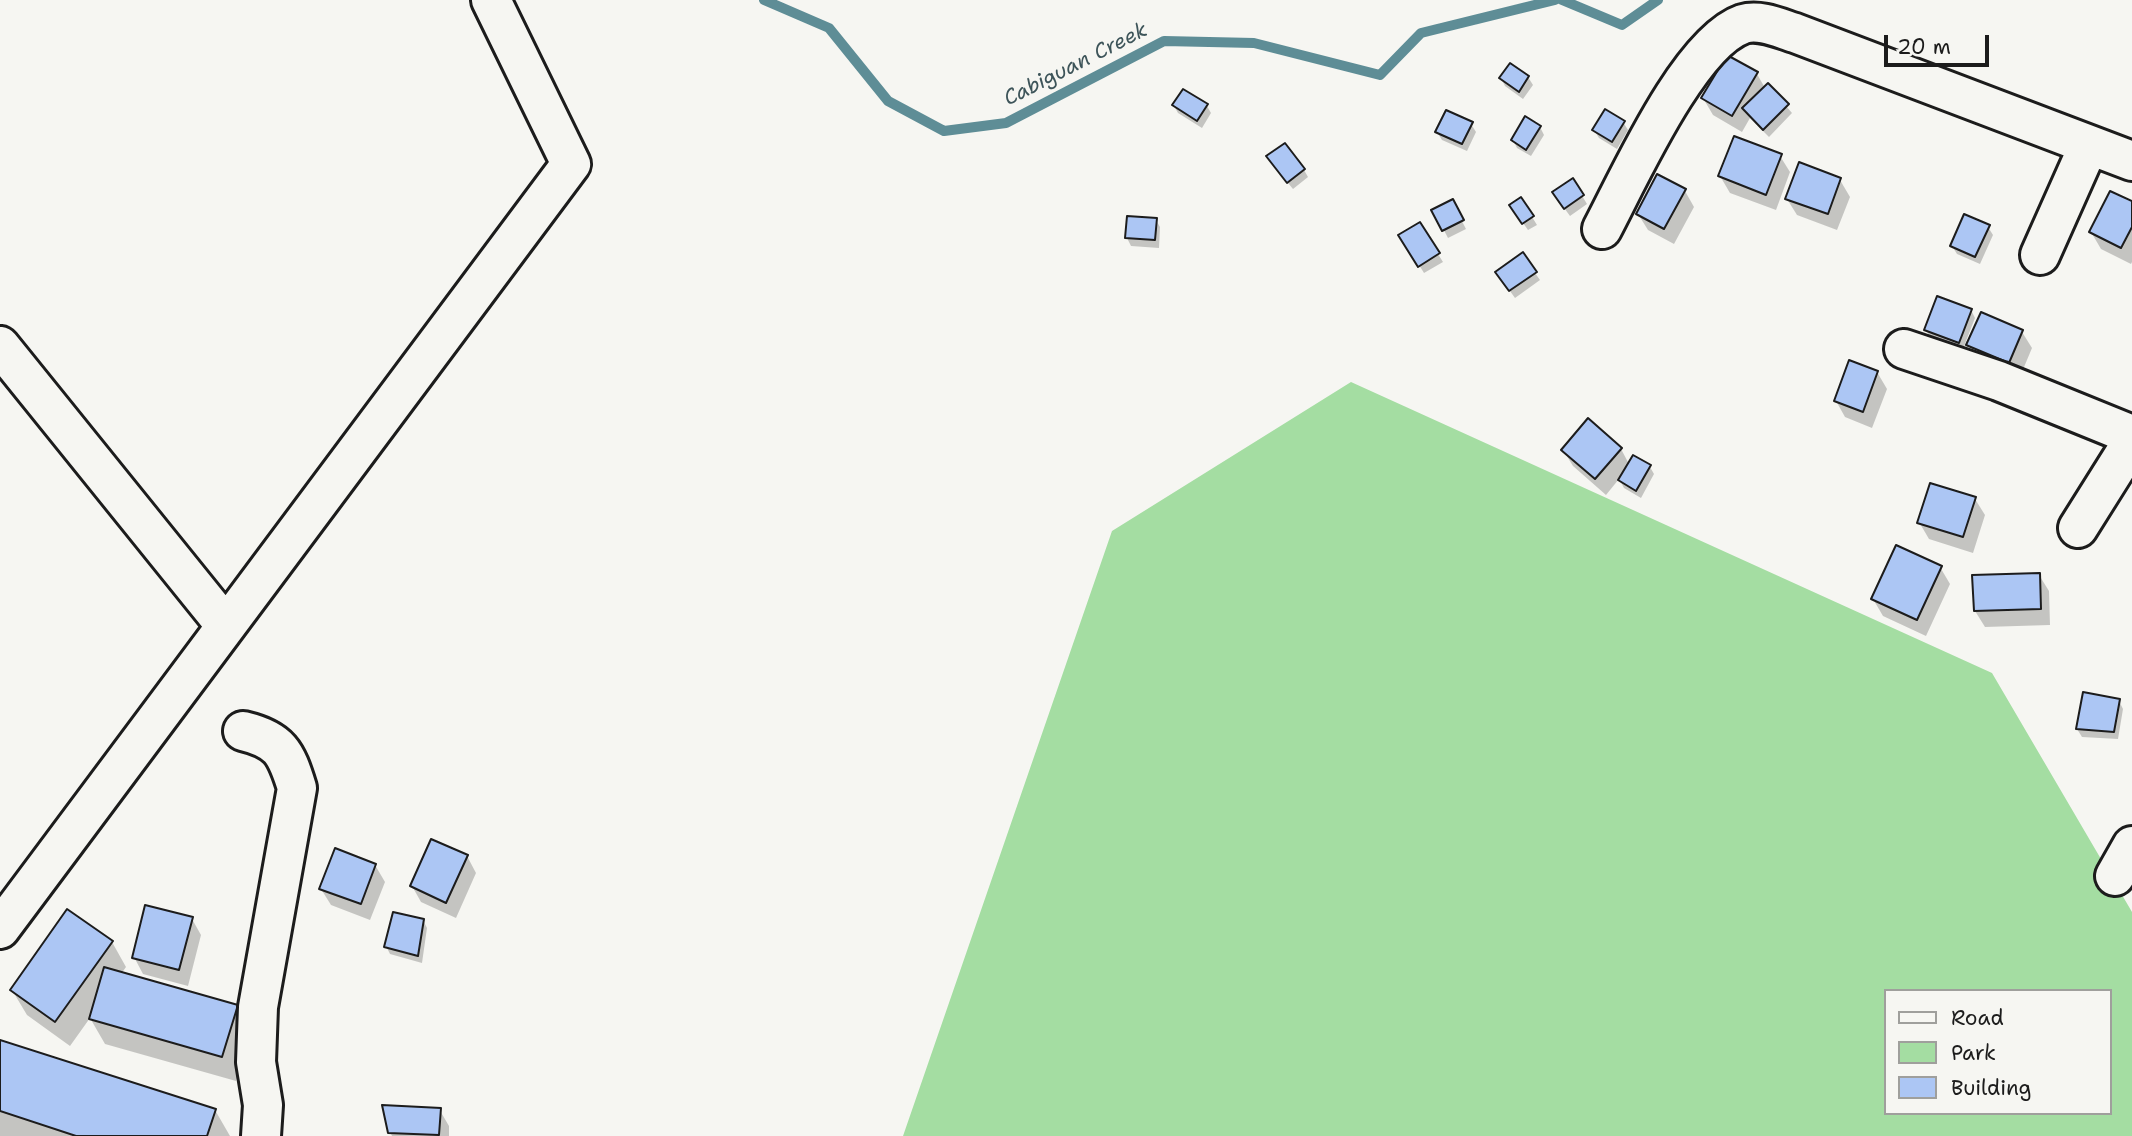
<!DOCTYPE html>
<style>
body{margin:0}
#map{position:relative;width:2132px;height:1136px;overflow:hidden;background:#f6f6f2;font-family:"Shantell Sans",sans-serif}
canvas{display:block}
.legend{position:absolute;left:1884px;top:989px;width:228px;height:126px;box-sizing:border-box;background:#f6f6f2;border:2px solid #9f9f9c;margin:0;padding:9px 12px;list-style:none;font-size:21px;color:#1c1c1c}
.legend li{display:flex;align-items:center;gap:14px;height:35px}
.legend b{width:35px;border:2px solid #9f9f9c}
.scale{position:absolute;left:1884px;top:35px;width:105px;height:32px;box-sizing:border-box;border:4px solid #1c1c1c;border-top:0;padding-left:9px;font-size:21px;line-height:24px;white-space:nowrap;color:#1c1c1c;-webkit-text-stroke:5px #f6f6f2;paint-order:stroke}
</style>
<div id="map">
<canvas width="2132" height="1136"></canvas>
<ul class="legend">
<li><b style="height:9px;background:#f6f6f2"></b>Road</li>
<li><b style="height:19px;background:#a4dda2"></b>Park</li>
<li><b style="height:19px;background:#acc6f4"></b>Building</li>
</ul>
<div class="scale">20 m</div>
</div>
<script>
const ctx = document.querySelector('canvas').getContext('2d');
ctx.lineJoin = 'round';
function fill(path, color) {
  ctx.fillStyle = color;
  ctx.fill(path, 'evenodd');
}
function strokePath(path, color, width, dash) {
  ctx.strokeStyle = color;
  ctx.lineWidth = width;
  ctx.lineCap = dash ? 'butt' : 'round';
  ctx.setLineDash(dash || []);
  ctx.stroke(path);
}
function write(font, color, halo, rows, align = 'center') {
  ctx.font = font + ' "Shantell Sans",sans-serif';
  ctx.lineWidth = 6;
  ctx.setLineDash([]);
  ctx.textBaseline = 'middle';
  ctx.strokeStyle = halo;
  ctx.fillStyle = color;
  for (const [text, x, y, turn = 0] of rows) {
    ctx.save();
    ctx.translate(x, y);
    ctx.rotate((+turn || 0) * Math.PI / 180);
    ctx.textAlign = isNaN(turn) ? turn : align;
    if (halo) ctx.strokeText(text, 0, 0);
    ctx.fillText(text, 0, 0);
    ctx.restore();
  }
}
fill(new Path2D(`
 M1351,382L1992,673L2132,912V1136H903L1112,531ZM1885,991H2109V1113H1885Z`), '#a4dda2');
fill(new Path2D(`
 M1757,74L1765,88L1768,85L1792,113L1769,137L1750,118L1742,132L1713,115L1703,98Z
 M1528,77L1533,85L1523,99L1505,86L1501,78Z
 M1174,106H1207L1211,113L1202,128L1178,113Z
 M1623,122L1628,130L1617,149L1599,138L1594,130Z
 M1471,124L1476,132L1467,151L1442,140L1437,132Z
 M1540,127L1544,135L1531,156L1517,148L1513,140Z
 M1780,156L1790,172L1776,210L1730,193L1720,176Z
 M1273,165L1304,170L1308,177L1293,189Z
 M1840,180L1850,197L1837,230L1797,215L1787,199Z
 M1573,181L1587,204L1570,216L1559,201Z
 M1685,191L1694,207L1674,244L1648,230L1638,214Z
 M1521,199L1537,225L1528,230L1516,213Z
 M1452,202L1466,229L1448,238L1434,211Z
 M2132,203V262L2131,264L2101,249L2091,232Z
 M1156,220L1160,227L1159,248L1131,246L1127,238Z
 M1419,224L1443,262L1424,273L1401,236Z
 M1988,227L1993,235L1980,264L1957,254L1952,246Z
 M1535,273L1540,280L1515,298L1502,280Z
 M1971,310L1975,318L1966,341L1969,342L2022,332L2032,348L2019,379L1978,361L1966,341L1963,350L1930,337L1926,330Z
 M1877,372L1887,389L1872,428L1845,417L1836,401Z
 M1621,449L1629,464L1650,467L1654,474L1641,498L1624,488L1619,479L1606,495L1573,466L1563,450Z
 M1975,499L1985,515L1973,553L1929,539L1919,522Z
 M1940,567L1950,584L1926,636L1883,616L1873,599Z
 M2039,575L2049,591L2050,625L1985,627L1975,611Z
 M2119,701L2123,709L2118,739L2082,737L2077,729Z
 M467,856L476,873L456,918L421,902L412,886Z
 M375,865L385,882L370,920L331,905L321,889Z
 M192,919L201,935L188,986L143,974L134,957Z
 M423,920L427,928L422,963L390,954L386,946Z
 M112,942L126,967L121,974L236,1007L251,1031L236,1081L105,1044L90,1018L70,1046L27,1015L12,990Z
 M0,1042L215,1110L230,1136H0Z
 M439,1109L449,1126V1136H392L390,1132Z`), '#0003');
strokePath(new Path2D(`
 M764,0L829,28L888,101L944,131L1006,123L1164,41L1254,43L1380,75L1421,33L1555,0
 M1562,0L1622,25L1658,0`), '#5e8d96', 10);
const building = new Path2D(`
 M1727,55L1758,72L1732,116L1701,98Z
 M1510,63L1529,76L1519,92L1499,78Z
 M1768,83L1789,104L1763,130L1742,108Z
 M1183,89L1208,104L1197,121L1172,105Z
 M1605,109L1625,121L1612,142L1592,130Z
 M1446,110L1473,122L1462,144L1435,132Z
 M1525,116L1541,126L1526,150L1511,140Z
 M1734,136L1782,154L1766,195L1718,176Z
 M1285,143L1305,169L1287,183L1266,156Z
 M1799,162L1841,178L1828,214L1785,199Z
 M1657,174L1686,189L1664,229L1636,214Z
 M1573,178L1584,195L1564,209L1552,192Z
 M2110,191L2132,201V227L2121,248L2089,232Z
 M1521,197L1534,216L1522,224L1509,205Z
 M1453,199L1464,220L1442,231L1431,210Z
 M1964,214L1990,225L1975,257L1950,246Z
 M1127,216L1157,218L1155,240L1125,238Z
 M1420,222L1440,253L1418,267L1398,235Z
 M1523,252L1537,272L1509,291L1495,272Z
 M1937,296L1972,309L1959,343L1924,330Z
 M1981,312L2023,330L2009,363L1966,345Z
 M1849,360L1878,371L1863,412L1834,401Z
 M1588,418L1622,448L1595,479L1561,450Z
 M1633,455L1651,465L1636,491L1618,480Z
 M1930,483L1976,497L1963,537L1917,523Z
 M1896,545L1942,566L1917,620L1871,599Z
 M2040,573L2041,609L1974,611L1972,575Z
 M2083,692L2120,699L2114,732L2076,729Z
 M431,839L468,855L446,903L410,886Z
 M335,848L376,864L361,904L319,889Z
 M145,905L193,917L179,970L132,958Z
 M67,909L113,941L55,1022L10,990Z
 M393,912L424,919L418,956L384,947Z
 M104,967L238,1005L222,1057L89,1019Z
 M0,1040L216,1109L207,1136H76L0,1111Z
 M382,1105L441,1108L439,1135L388,1133Z`);
fill(building, '#acc6f4');
strokePath(building, '#1c1c1c', 2);
const minor = new Path2D(`
 M1602,229C1629,178 1689,43 1743,24C1760,19 1779,28 1795,33L2132,161
 M2040,255L2089,145
 M0,346L226,626
 M1904,349L1999,381L2132,435
 M2078,528L2132,442
 M243,731C280,740 286,752 297,788L258,1007L256,1062L263,1105L261,1136
 M2115,876L2132,846
 M0,929L571,164L491,0`);
strokePath(minor, '#1c1c1c', 44);
strokePath(minor, '#f6f6f2', 38);
write('italic 21px', '#3d5459', '#f6f6f2', [
 ["Cabiguan Creek",1076,65,-27]
]);
</script>
